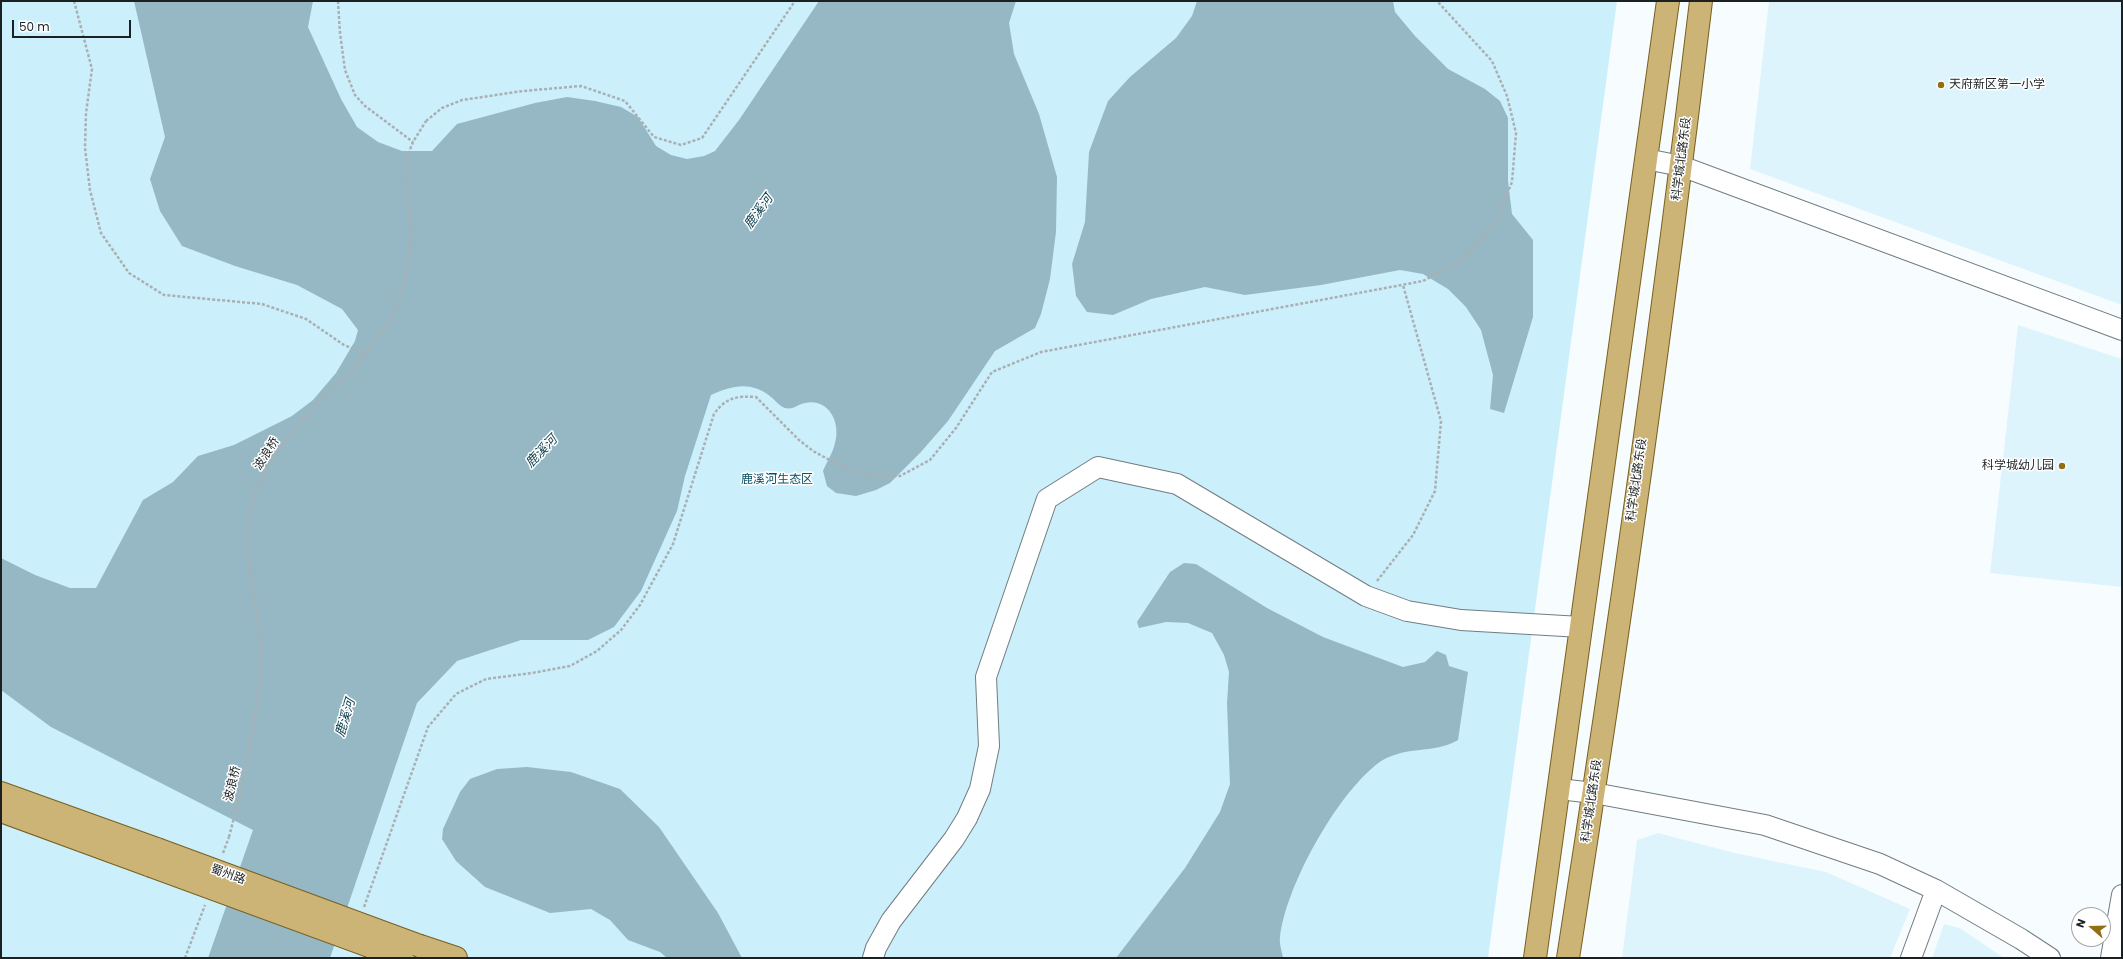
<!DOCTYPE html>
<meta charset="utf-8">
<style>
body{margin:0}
#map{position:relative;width:2123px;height:959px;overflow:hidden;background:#f7fdff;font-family:Poppins,sans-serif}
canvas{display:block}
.frame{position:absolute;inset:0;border:2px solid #1b2022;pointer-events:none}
.north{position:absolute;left:2071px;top:907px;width:40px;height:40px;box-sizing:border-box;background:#fff;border:1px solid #a4a6a7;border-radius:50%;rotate:290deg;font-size:11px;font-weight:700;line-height:16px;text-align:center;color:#1b2022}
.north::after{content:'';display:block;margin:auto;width:14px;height:18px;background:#926f15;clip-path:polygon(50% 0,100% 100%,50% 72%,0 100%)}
.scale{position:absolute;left:12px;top:20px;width:119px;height:18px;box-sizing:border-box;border:2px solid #1b2022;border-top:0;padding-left:5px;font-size:12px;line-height:14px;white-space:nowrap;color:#1b2022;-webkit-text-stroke:3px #fff;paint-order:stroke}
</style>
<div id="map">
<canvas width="2123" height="959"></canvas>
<div class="frame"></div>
<div class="north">N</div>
<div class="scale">50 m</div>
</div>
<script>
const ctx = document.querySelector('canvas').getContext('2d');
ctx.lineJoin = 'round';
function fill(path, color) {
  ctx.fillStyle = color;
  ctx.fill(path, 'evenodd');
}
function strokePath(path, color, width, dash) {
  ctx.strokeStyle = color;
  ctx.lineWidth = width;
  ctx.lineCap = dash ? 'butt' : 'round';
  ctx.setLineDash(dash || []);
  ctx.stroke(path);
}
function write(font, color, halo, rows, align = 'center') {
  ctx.font = font + ' Poppins,"Noto Sans SC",sans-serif';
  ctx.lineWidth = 3;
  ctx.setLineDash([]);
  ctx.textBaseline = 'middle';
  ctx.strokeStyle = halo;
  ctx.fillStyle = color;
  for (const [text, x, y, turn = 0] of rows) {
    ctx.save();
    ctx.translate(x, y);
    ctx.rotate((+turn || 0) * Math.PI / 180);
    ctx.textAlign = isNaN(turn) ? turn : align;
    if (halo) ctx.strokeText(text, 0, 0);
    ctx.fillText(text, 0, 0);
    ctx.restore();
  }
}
fill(new Path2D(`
 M1769,1H2122V305L1750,169Z
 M2018,325L2122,359V587L1990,573Z
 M1658,833L1735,853L1826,872L1910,909L1890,958H1622L1637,840Z
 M1944,924L1960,928L2004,958H1932Z`), '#def4fd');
fill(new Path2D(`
 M1,1H1617L1488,958H1Z`), '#cceffc');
fill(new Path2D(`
 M134,1H313L308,27L341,99L357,127L378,142L402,151H432L457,124L535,103L567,97L595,101L621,107L638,117L656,146L671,155L687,159L704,156L715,151L739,120L819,1H1016L1009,23L1014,54L1039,114L1057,177L1056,232L1050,279L1041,314L1035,328L995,351L948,421L920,453L890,483L876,490L856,496L836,493L827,486L823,471C827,462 833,452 835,443C841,423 829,398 805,403C798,404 794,410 785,408C780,407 775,400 771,397C752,381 732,385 711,395L685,476L677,511L641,591L614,627L588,640H521L457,661L417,703L330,958H208L253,830L51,727L1,690V558L35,575L70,588H96L143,500L173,482L198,456L234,445L292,416L313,400L336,373L355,341L358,330L342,309L297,285L235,266L182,246L160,211L150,179L165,137Z
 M1197,1H1393L1395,12L1415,36L1448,69L1485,89L1500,101L1508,118V181L1512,214L1533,240V317L1504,413L1490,409L1493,375L1481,330L1466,307L1448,289L1423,274L1400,270L1321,285L1245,295L1205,287L1151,299L1113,315L1087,312L1076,296L1072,264L1085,222L1089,152L1108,101L1130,77L1176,38L1192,16Z
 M1184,563L1196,564L1267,608L1323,637L1403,667L1425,662L1437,651L1446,655L1449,666L1468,672L1458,740C1433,755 1404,744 1377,764C1336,796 1286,886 1280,937C1279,944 1282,951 1283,958H1116L1185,868L1220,812L1230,784L1227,703L1229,672L1224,655L1212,633L1188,623L1166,622L1139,628L1137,622L1170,572Z
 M527,767L571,772L620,789L659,827L718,913L742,958H667L660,952L628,940L610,920L591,909L550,913L485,887L456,861L442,839L443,829L460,792L470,779L497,769Z`), '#96b8c5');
const minor = new Path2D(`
 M1646,159L1681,166L2122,330
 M1559,789L1594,793L1765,825L1880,864L1936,890L2021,939L2050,958
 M873,958L876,948L891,921L954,839L967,818L980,789L989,746L986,677L1047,499L1098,467L1177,484L1366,596L1407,611L1461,620L1581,627
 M1911,958L1936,890
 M2111,958L2122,895`);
const major = new Path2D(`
 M1,793L157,849
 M1,811L151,866
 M420,946L456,958
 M1535,958L1668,1
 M1568,958C1618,640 1663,321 1701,1`);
strokePath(minor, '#717d81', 22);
strokePath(major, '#78601f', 24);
strokePath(new Path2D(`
 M74,1L92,69L86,113L85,148L90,190L101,233L129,273L164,295L262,304L306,319L344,345L366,354
 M338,1L340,33L345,70L355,95L365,106L413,142
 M426,121L442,108L462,100L523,91L581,86L625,101L654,137L681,145L702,138L795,1
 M1377,581L1413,535L1435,491L1441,421L1403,285
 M223,853L229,837
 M364,907L428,727L456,694L486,679L532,673L570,666L597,651L621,630L640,605L673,544L714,414C726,397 737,396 756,397L799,440L813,451L835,463L868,475L900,476L930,460L956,428L992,372L1041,352L1423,281L1464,259L1496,221L1512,182L1516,133L1507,96L1492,61L1437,1
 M185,958L205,905`), '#aab0b2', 2.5, [3, 2]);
strokePath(minor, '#fff', 20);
strokePath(major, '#ccb477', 22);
const majorBridge = new Path2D(`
 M157,849L420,946
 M151,866L402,958`);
strokePath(majorBridge, '#78601f', 24, []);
strokePath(new Path2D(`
 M229,837L242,787L260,687L261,643L248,555L249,519L256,489L276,453L317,402L353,370L389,322L400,297L406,275L411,238L406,173L407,157L413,142L426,121`), '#aab0b2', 2.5, [3, 2]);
strokePath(majorBridge, '#ccb477', 22);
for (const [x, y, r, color] of [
 [1941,85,4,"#926f15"],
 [2062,466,4,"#926f15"]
]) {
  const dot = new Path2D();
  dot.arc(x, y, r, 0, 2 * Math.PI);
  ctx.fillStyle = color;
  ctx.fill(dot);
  strokePath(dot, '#fff', 1.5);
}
write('12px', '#1b2022', '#fff', [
 ["天府新区第一小学",1949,85],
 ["科学城幼儿园",2054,466,"right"]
], 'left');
write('12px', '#1b2022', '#fff', [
 ["科学城北路东段",1682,159,-83],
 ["波浪桥",267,454,-57],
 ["科学城北路东段",1637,480,-82],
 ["波浪桥",233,784,-77],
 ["科学城北路东段",1592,801,-82],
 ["蜀州路",228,875,20]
]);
write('12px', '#095063', '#fff', [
 ["鹿溪河生态区",777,480]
]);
write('italic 13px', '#0a3d4c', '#fff', [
 ["鹿溪河",759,212,-54],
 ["鹿溪河",542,452,-46],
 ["鹿溪河",346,718,-73]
]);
</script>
